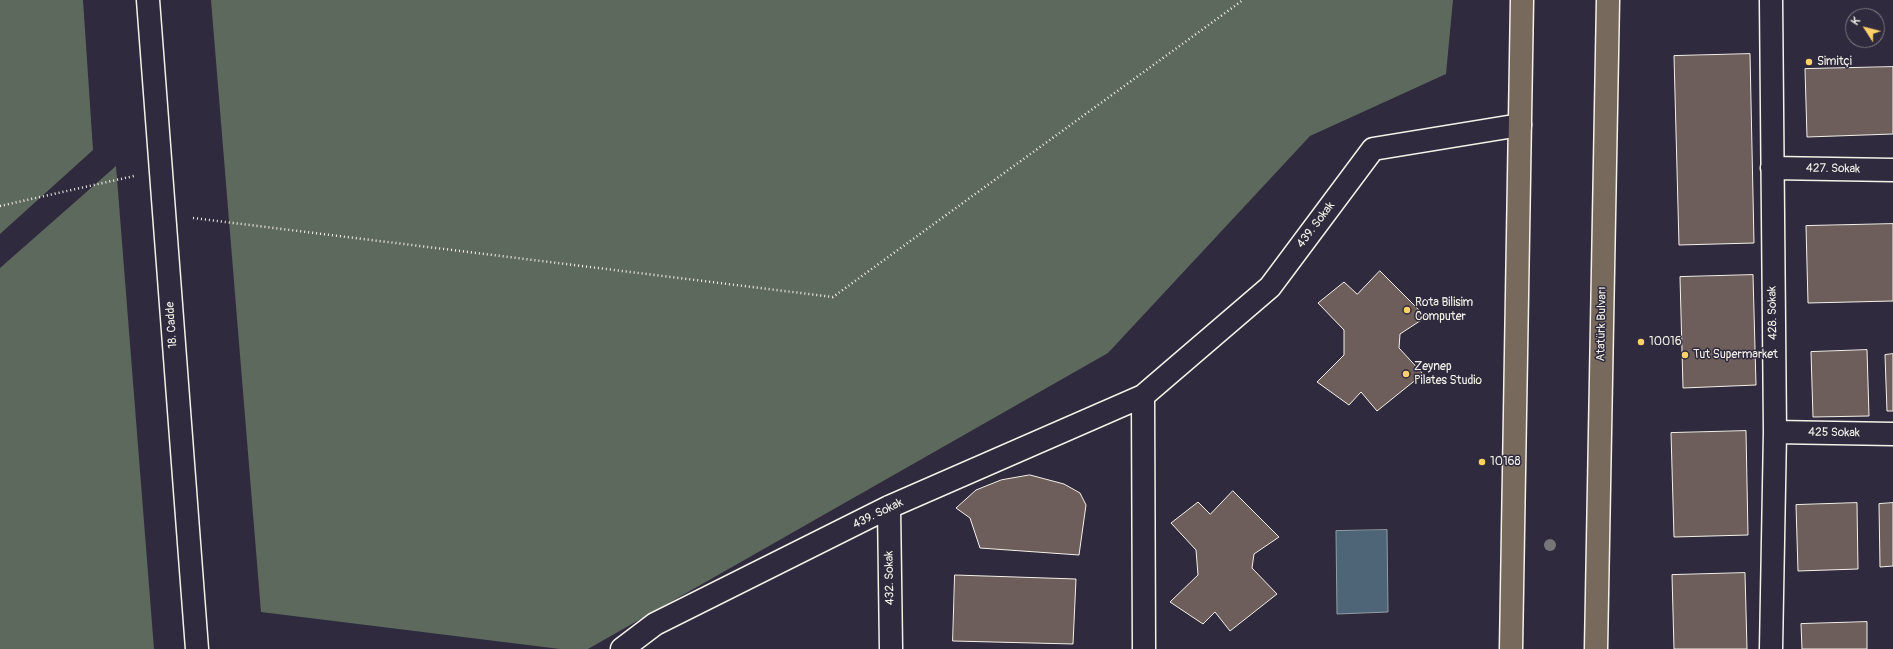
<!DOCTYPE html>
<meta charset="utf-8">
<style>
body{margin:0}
#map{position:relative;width:1893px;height:649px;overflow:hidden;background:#2f2a3d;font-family:Pangolin,sans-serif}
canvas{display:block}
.north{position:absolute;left:1845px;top:8px;width:40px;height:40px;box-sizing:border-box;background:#2f2a3d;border:1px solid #7e7a81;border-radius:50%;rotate:306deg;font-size:11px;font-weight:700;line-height:16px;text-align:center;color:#f4f1e8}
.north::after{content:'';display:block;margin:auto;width:14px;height:18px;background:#ffd166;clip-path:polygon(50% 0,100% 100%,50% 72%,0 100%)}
</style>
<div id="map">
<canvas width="1893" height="649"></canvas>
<div class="north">K</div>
</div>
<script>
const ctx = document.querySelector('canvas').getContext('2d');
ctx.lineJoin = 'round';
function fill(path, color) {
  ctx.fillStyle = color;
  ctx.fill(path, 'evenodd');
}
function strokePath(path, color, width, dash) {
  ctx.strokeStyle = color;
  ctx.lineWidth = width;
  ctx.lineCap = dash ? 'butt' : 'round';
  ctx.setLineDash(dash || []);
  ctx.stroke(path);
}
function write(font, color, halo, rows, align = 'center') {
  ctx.font = font + ' Pangolin,sans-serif';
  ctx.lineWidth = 3;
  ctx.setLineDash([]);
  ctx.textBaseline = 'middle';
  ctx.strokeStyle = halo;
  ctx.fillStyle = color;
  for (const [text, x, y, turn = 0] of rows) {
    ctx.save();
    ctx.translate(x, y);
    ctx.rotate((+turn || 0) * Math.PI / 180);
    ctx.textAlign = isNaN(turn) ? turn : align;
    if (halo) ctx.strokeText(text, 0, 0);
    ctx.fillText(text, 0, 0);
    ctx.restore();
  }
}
fill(new Path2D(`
 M0,0H83L93,150L0,234Z
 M211,0H1453L1446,74L1310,136L1108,353L588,649H560L261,612Z
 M116,166L154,649H0V268Z`), '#5e695e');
const water = new Path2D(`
 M1387,530L1388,612L1337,614L1336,531Z`);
fill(water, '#4d6577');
strokePath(water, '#909da4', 1);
const building = new Path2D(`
 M1750,54L1754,243L1679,245L1674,56Z
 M1893,67V134L1807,137L1805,69Z
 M1893,224V301L1808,303L1806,226Z
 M1380,271L1426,317L1400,334L1399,348L1423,374L1377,411L1361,392L1349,405L1317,382L1344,355V330L1318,303L1344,282L1357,294Z
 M1753,275L1756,385L1683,388L1680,277Z
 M1867,350L1869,416L1813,417L1811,352Z
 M1893,354V411H1887L1885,355Z
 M1746,431L1748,535L1674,537L1671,433Z
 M1030,475L1064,484L1080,493L1086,505L1079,555L980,548L970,518L956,508L976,490L1001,480Z
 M1233,491L1279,537L1254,554L1252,568L1277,594L1230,631L1215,612L1203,624L1170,602L1198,575L1196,550L1171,523L1198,502L1210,514Z
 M1857,503L1858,569L1798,571L1796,505Z
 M1893,503V566L1880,567L1879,504Z
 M1745,573L1747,649H1674L1672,575Z
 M955,575L1076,579L1073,644L953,641Z
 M1867,622V649H1802L1801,624Z`);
fill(building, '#6e5e5b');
strokePath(building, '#f4f1e8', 1);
const street = new Path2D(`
 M1772,168L1893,170
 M1143,396L1144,649
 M1775,432L1893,434
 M889,507L891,649
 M622,649L655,624L889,507L1143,396L1270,287L1373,149L1520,125
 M1771,649L1775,432L1771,0`);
const secondary = new Path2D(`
 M148,0L197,649`);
const primary = new Path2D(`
 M1511,649L1522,0
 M1596,649L1608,0`);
strokePath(street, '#f4f1e8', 25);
strokePath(secondary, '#f4f1e8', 25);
strokePath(primary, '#f4f1e8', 25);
strokePath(new Path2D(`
 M0,206L134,176
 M193,218L833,297L1243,0`), '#f4f1e8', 2.5, [1, 3]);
strokePath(street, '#2f2a3d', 22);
strokePath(secondary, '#2f2a3d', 22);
strokePath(primary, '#77695c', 22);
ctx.fillStyle = '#767679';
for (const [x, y] of [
 [1550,545]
]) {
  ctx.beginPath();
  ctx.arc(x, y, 6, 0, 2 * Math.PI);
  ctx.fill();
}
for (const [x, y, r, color] of [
 [1809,62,4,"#ffd166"],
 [1407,310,4,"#ffd166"],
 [1641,342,4,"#ffd166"],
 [1685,355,4,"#ffd166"],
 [1406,374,4,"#ffd166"],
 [1482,462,4,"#ffd166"]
]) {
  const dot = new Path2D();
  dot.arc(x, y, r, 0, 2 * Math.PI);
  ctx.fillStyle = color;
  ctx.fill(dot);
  strokePath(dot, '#2f2a3d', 1.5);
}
write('12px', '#f4f1e8', '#2f2a3d', [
 ["Simitçi",1817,62],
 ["Rota Bilisim",1415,303],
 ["Computer",1415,317],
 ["10016",1649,342],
 ["Tut Supermarket",1693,355],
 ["Zeynep",1414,367],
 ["Pilates Studio",1414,381],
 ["10168",1490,462]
], 'left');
write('12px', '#f4f1e8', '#2f2a3d', [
 ["427. Sokak",1833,169,1],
 ["439. Sokak",1316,225,-53],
 ["428. Sokak",1773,313,-91],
 ["Atatürk Bulvarı",1602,324,-89],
 ["18. Cadde",172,325,-94],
 ["425 Sokak",1834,433,1],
 ["439. Sokak",878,514,-26],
 ["432. Sokak",890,578,-91]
]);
</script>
